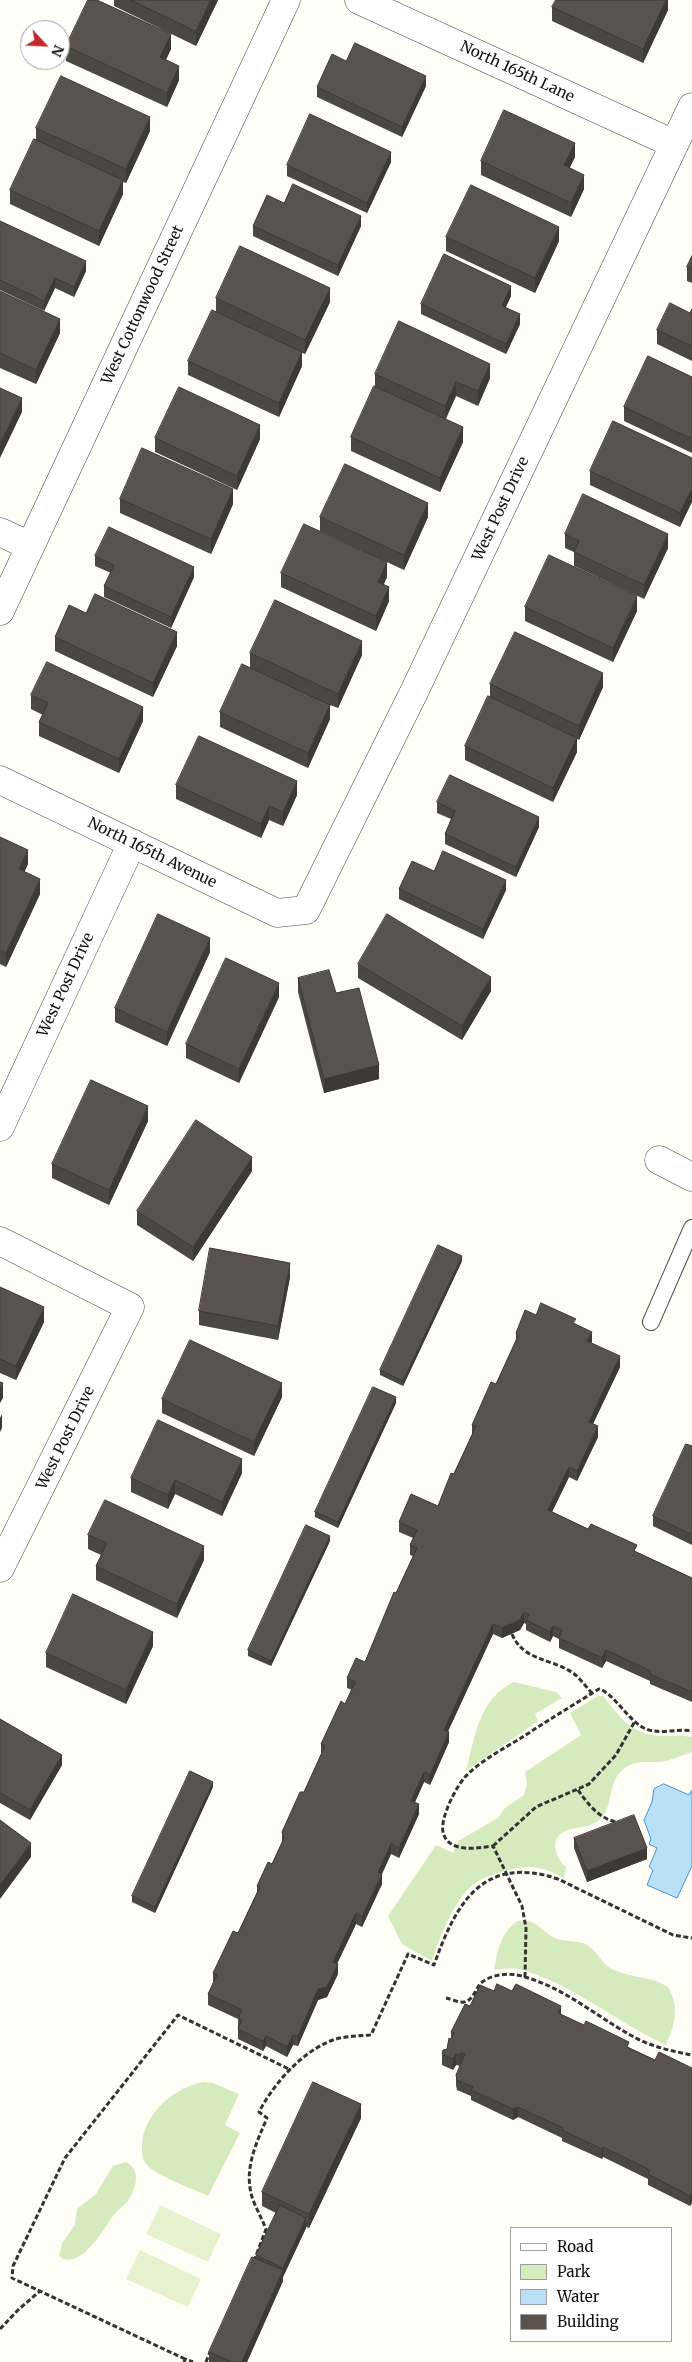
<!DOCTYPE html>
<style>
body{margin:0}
#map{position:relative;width:692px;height:2362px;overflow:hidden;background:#fffdf5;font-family:Merriweather,serif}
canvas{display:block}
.legend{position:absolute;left:510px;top:2227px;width:162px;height:115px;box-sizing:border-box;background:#fff;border:1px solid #a0a0a0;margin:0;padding:6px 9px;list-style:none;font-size:15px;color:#111}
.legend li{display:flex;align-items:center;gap:10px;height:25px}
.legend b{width:25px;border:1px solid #a0a0a0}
.north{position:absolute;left:20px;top:20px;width:50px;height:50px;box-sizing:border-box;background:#fff;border:1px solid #a0a0a0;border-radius:50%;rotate:115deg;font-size:14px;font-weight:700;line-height:20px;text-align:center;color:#111}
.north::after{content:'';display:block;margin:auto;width:18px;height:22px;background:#c4262e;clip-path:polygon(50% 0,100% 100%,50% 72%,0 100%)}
</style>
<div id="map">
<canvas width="692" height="2362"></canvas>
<ul class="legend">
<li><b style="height:6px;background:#fff"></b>Road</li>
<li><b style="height:14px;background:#d5ebbd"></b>Park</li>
<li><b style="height:14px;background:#b9e0f7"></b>Water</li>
<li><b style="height:14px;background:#5a524d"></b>Building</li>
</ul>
<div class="north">N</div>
</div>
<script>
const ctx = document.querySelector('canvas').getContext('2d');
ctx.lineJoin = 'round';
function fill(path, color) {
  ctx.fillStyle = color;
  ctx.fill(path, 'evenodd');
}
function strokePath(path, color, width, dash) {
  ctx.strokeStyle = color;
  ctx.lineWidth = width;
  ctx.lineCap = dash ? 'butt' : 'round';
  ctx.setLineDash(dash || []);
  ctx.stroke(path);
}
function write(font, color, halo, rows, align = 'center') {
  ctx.font = font + ' Merriweather,serif';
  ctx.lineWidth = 5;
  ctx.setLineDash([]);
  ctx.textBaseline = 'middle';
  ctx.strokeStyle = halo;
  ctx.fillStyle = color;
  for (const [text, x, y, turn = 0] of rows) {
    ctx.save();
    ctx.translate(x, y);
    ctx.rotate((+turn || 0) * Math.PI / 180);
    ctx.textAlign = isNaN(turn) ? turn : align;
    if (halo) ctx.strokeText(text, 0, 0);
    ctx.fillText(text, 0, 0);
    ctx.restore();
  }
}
fill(new Path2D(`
 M514,1682L556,1692L562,1698L535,1714L538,1721L466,1771C475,1737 479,1698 514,1682Z
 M598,1696H603C621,1718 630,1734 661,1736C672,1736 682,1735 692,1737V1752C684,1755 675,1758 666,1761C654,1764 640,1759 628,1766C608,1778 614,1796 605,1813C596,1828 582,1826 568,1830C549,1836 554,1857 566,1867L564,1879C544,1866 529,1864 506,1871C496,1874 485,1876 477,1882C456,1895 439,1938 432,1961L402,1944L388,1916L436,1845L453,1853L458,1841L498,1818L505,1808L524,1795L527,1784L525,1772L581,1735L570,1713Z
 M517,1921C538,1917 543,1936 561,1940C571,1942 582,1940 590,1947C600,1955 602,1965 614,1970C632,1978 651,1976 668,1987C680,2008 675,2024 666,2045C618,2023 570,1982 518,1969C510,1968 502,1969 494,1970C498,1950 500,1934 517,1921Z
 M203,2082L213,2083L239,2094L225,2125L240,2133L208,2196C194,2189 156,2176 147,2165C142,2160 142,2154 142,2147C142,2115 173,2088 203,2082Z
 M126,2162C142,2170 136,2190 127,2202C123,2207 117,2210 113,2216C103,2230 84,2265 63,2259L59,2256L62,2243L75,2225L77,2209L96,2194L113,2166Z`), '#d5ebbd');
fill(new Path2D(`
 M160,2205L221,2234L208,2262L146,2234Z
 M140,2250L201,2279L188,2307L126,2279Z`), '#e6f2cf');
const water = new Path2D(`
 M664,1784L689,1795L692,1790V1866L677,1898L647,1885L653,1870L649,1867L657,1848L649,1844L651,1839L644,1820L652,1802L654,1789Z`);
fill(water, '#b9e0f7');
strokePath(water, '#3f96cf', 1);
const lane = new Path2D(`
 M651,1322L692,1228`);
const street = new Path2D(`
 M359,0L674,144
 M0,532L30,546
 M0,611L286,0
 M0,780L277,913L306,910L414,692L692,107
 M0,1127L132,843
 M659,1160L692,1177
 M0,1241L130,1307L0,1568`);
strokePath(lane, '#444', 18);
strokePath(street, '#444', 29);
strokePath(new Path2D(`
 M512,1634C523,1661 551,1658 573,1673C580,1678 586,1687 592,1693
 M578,1790C588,1804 599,1819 617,1822
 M493,1846L536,1807L589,1784L616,1755L635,1721
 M525,1977L526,1928L522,1906L493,1846C478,1848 448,1854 443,1832C440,1818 456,1787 465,1777C480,1761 503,1749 521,1738C547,1721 573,1705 599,1689C612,1692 628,1719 642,1727C657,1736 676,1728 692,1731
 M446,1998C451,1999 459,2003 464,2002C474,2000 475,1989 481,1983C490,1975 506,1973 517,1975C562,1985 595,2016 634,2037C652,2047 672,2051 692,2055
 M254,2261L266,2229C262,2219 257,2210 253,2200C243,2171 255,2146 267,2118L259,2112C274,2083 304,2049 336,2039C347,2036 359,2036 371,2035L408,1954L434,1965C456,1903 483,1854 558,1879L673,1935L692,1938
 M0,2329L18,2310L40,2291
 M185,2359L12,2278L13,2266L65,2158L178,2015L291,2070
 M184,2362L185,2359L193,2362
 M206,2362L210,2352`), '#333', 3, [5, 2.5]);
strokePath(lane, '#fff', 16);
strokePath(street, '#fff', 28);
fill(new Path2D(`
 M114,0H218L196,46L114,6Z
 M668,0V10L643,63L552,21V7Z
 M66,46L171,49L166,60L179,80L167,107L66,61Z
 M346,61L426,86L402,137L317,97V87Z
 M36,128L150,131L126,183L123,182V194L99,246L10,204V190L36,140Z
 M575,157L569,168L584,189L571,217L481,175V161Z
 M391,162L367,213L287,176V165Z
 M284,203L361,226L338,276L253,236V226Z
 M0,221L86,271L74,297L55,288L44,311L0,290Z
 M446,237L559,241L535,293L446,251Z
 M692,256V283L687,281V267Z
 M0,291L60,333L36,384L0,368Z
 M511,296L505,308L520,324L506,354L421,314V304Z
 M216,298L330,302L305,354L302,353V366L279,417L188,375V361L216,312Z
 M692,309V361L657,344V330L690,313Z
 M375,374L490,378L478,406L456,396L445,419L463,442L440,492L351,451V437L375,386Z
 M692,377V453L624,421V407Z
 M155,438L260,439L237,490L155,452Z
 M692,458L680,527L590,485V471Z
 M120,499L233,504L211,554L120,513Z
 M320,517H428L404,570L320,531Z
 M565,534L668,548L644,599L574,566V552L565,548Z
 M95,556L194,577L171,628L104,597V586L111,573L95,566Z
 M281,573L387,577L384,584L389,601L376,631L281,587Z
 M525,607L637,611L613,662L525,621Z
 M86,613L177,646L153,697L55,651V637Z
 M250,653L362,655L338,708L330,705V719L308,768L220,727V712L250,667Z
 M490,684L603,687L579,740L577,739V752L553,802L465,760V746L490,698Z
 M31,695L143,721L119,773L39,736V722L43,715L31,709Z
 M176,785L297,795L283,826L269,820L261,838L176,799Z
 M437,802L539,827L516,877L445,844V834L451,819L437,813Z
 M0,837L28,864L24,872L40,894L6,967L0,964Z
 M434,871L506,890L483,939L399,899V889Z
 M210,952L167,1046L115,1022V1008Z
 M358,964L491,991L462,1040L358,978Z
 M298,978L336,993L379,1079L324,1093L298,992Z
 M279,997L239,1083L186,1058V1044Z
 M148,1121L109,1205L52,1178V1164Z
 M252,1171L193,1261L137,1225V1211Z
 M462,1261L403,1386L380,1375V1370Z
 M290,1277L278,1340L199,1325V1311Z
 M0,1287L44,1322L16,1380L0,1373Z
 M536,1315L576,1324L591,1343L620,1367L593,1424L598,1437L577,1481L569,1477L552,1512L692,1578V1702L650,1684V1681L606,1661L602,1668L559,1648V1639L553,1636L550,1642L526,1630V1624L524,1623L520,1630L502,1638L493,1634L448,1731L449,1742L430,1785L424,1782L415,1802L419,1814L399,1858L391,1854L382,1874V1884L362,1927L356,1924L337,1964L338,1974L327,1997L318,2000L298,2046L293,2045L287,2057L266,2046L263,2051L238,2039V2019L208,2005V1994L213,1983V1973L238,1933L257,1892V1886L272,1864L282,1843V1832L304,1792L321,1754V1744L345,1704L352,1690L347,1688V1678L365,1662L413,1556L410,1555V1545L413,1538L399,1532V1522L438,1506L472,1435V1425L496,1384L516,1341V1333Z
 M282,1397L254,1456L162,1413V1399Z
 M396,1403L338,1528L315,1517V1512Z
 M692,1446V1545L653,1526V1516Z
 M242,1473L222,1516L175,1494L168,1509L131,1492V1478Z
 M88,1535L204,1560L177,1618L96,1580V1566L101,1555L88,1549Z
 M330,1541L271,1666L248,1656V1650Z
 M153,1646L126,1704L46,1667V1653Z
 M0,1719L62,1765L30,1820L0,1803Z
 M213,1787L155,1913L132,1902V1896Z
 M574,1838L647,1859L587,1882L574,1848Z
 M494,1991L561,2015L655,2060L692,2068V2203L690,2206L648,2185V2179L603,2157L602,2159L562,2141V2138L518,2117L513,2120L471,2100V2096L457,2090L456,2085V2075L460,2066L456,2065L453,2070L442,2065V2054L447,2049L451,2039V2032L470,2006Z
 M361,2118L309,2228L306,2227V2228L283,2277V2281L247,2362H209V2352L256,2259V2255L276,2213L262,2206V2192Z`), '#4d4742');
fill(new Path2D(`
 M211,0H218L196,46V31Z
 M666,0H668V10L643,63V49Z
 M171,34V49L160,71V57Z
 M179,66V80L167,107V93Z
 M426,76V86L402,137V127Z
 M150,117V131L126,183V169Z
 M575,143V157L564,180V165Z
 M391,152V162L367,213V203Z
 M584,175V189L571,217V203Z
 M123,180V194L99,246V231Z
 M361,216V226L338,276V265Z
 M559,227V241L535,293V278Z
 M86,261V271L74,297V287Z
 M55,278V288L44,311V301Z
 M511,286V296L502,316V306Z
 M330,288V302L305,354V340Z
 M520,314V324L506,354V344Z
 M60,319V333L36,384V370Z
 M302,352V366L279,417V403Z
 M490,364V378L478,406V391Z
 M456,382V396L445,421V406Z
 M22,398V412L0,458V444Z
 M260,425V439L237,490V476Z
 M463,427V442L440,492V478Z
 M692,488V502L680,527V513Z
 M233,489V504L211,554V539Z
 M428,503V517L404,570V555Z
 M668,534V548L644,599V585Z
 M387,562V577L378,596V582Z
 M194,567V577L171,628V617Z
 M389,587V601L376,631V616Z
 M637,596V611L613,662V648Z
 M177,632V646L153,697V683Z
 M362,641V655L338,708V694Z
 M603,673V687L579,740V726Z
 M330,705V719L308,768V753Z
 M143,707V721L119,773V759Z
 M577,738V752L553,802V788Z
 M297,781V795L283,826V812Z
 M269,806V820L261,838V824Z
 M539,817V827L516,877V867Z
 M28,850V864L19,884V869Z
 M40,879V894L6,967V953Z
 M506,880V890L483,939V929Z
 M210,938V952L167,1046V1032Z
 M491,977V991L462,1040V1026Z
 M279,983V997L239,1083V1069Z
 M379,1065V1079L324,1093V1079Z
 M148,1106V1121L109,1205V1190Z
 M252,1157V1171L193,1261V1247Z
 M462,1256V1261L403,1386V1381Z
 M290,1263V1277L278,1340V1326Z
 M44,1307V1322L16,1380V1366Z
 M592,1332V1342L587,1351V1341Z
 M620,1356V1367L589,1432V1422Z
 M3,1383V1398L0,1403V1389Z
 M282,1383V1397L254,1456V1442Z
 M396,1397V1403L338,1528V1522Z
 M2,1414V1428L0,1432V1418Z
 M598,1426V1437L577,1481V1471Z
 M242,1459V1473L222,1516V1502Z
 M569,1467V1477L548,1520V1510Z
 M175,1480V1494L168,1509V1495Z
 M330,1536V1541L271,1666V1661Z
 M204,1546V1560L177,1618V1604Z
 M524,1612V1623L520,1630L502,1638V1628Z
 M493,1624V1634L444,1740V1730Z
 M553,1626V1636L550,1642V1632Z
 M153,1632V1646L126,1704V1690Z
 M606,1650V1661L602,1668V1658Z
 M449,1732V1742L430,1785V1775Z
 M62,1755V1765L30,1820V1810Z
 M424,1772V1782L411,1811V1801Z
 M213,1782V1787L155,1913V1907Z
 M419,1804V1814L399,1858V1848Z
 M31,1843V1857L0,1899V1885Z
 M391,1844V1854L378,1882V1872Z
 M647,1848V1859L587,1882V1871Z
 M382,1874V1884L362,1927V1917Z
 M356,1913V1924L333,1972V1962Z
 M338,1964V1974L327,1997L318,2000L298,2046V2036L318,1989Z
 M561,2006V2016L558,2013Z
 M293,2035V2045L287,2057V2047Z
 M266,2036V2046L263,2051V2041Z
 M461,2053V2063L460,2066V2056Z
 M456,2054V2065L453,2070V2059Z
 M361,2104V2118L309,2228V2214Z
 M518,2107V2117L513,2120V2109Z
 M603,2147V2157L602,2159V2149Z
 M692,2193V2203L690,2206V2196Z
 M306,2218V2228L283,2277V2281L247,2362H242L283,2272V2268Z`), '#3f3936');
const building = new Path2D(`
 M88,0H97L171,34L160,57L179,66L167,93L66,46Z
 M131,0H211L196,31Z
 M556,0H666L643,49L552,7Z
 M355,43L426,76L402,127L317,87L332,54L346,61Z
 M61,76L150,117L126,169L36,128Z
 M504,110L575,143L564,165L584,175L571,203L481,161Z
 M310,114L391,152L367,203L287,165Z
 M34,139L123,180L99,231L10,190Z
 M293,184L361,216L338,265L253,226L267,195L284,203Z
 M471,185L559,227L535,278L446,237Z
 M0,221L86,261L74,287L55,278L44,301L0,280Z
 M240,246L330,288L305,340L216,298Z
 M444,254L511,286L502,306L520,314L506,344L421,304Z
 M692,256V269L687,267Z
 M0,291L60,319L36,370L0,353Z
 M670,303L690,313L692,309V346L657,330Z
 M212,310L302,352L279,403L188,361Z
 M399,321L490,364L478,391L456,382L445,406L375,374Z
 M648,356L692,377V439L624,407Z
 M374,386L463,427L440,478L351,437Z
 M179,387L260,425L237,476L155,438Z
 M0,388L22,398L0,444Z
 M613,421L692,458V488L680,513L590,471Z
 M142,448L233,489L211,539L120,499Z
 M345,464L428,503L404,555L320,517Z
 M583,494L668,534L644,585L574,552L579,541L565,534Z
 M304,524L387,562L378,582L389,587L376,616L281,573Z
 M109,527L194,567L171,617L104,586L114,565L95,556Z
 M549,555L637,596L613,648L525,607Z
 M95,594L177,632L153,683L55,637L69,605L86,613Z
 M275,600L362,641L338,694L250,653Z
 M515,632L603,673L579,726L490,684Z
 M47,662L143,707L119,759L39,722L48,703L31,695Z
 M242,664L330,705L308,753L220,712Z
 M488,696L577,738L553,788L465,746Z
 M199,736L297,781L283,812L269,806L261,824L176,785Z
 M450,775L539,817L516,867L445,834L455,811L437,802Z
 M0,837L28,850L19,869L40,879L6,953L0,950Z
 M443,851L506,880L483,929L399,889L412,861L434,871Z
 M158,914L210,938L167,1032L115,1008Z
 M387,914L491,977L462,1026L358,964Z
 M226,958L279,983L239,1069L186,1044Z
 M329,970L336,993L359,988L379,1065L324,1079L298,978Z
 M91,1080L148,1106L109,1190L52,1164Z
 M196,1120L252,1157L193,1247L137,1211Z
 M438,1245L462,1256L403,1381L380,1370Z
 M210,1248L290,1263L278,1326L199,1311Z
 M0,1287L44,1307L16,1366L0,1359Z
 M541,1303L576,1319L573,1323L592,1332L587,1341L620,1356L589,1422L598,1426L577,1471L569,1467L548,1510L588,1529L591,1524L637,1545L634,1551L692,1578V1692L650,1674L651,1671L606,1650L602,1658L559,1638L562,1630L553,1626L550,1632L526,1620L529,1615L524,1612L520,1620L502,1628L493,1624L444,1730L449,1732L430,1775L424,1772L411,1801L419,1804L399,1848L391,1844L378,1872L382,1874L362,1917L356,1913L333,1962L338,1964L327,1987L318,1989L298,2036L293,2035L287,2047L266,2036L263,2041L238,2029L242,2020L238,2018L242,2010L208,1994L217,1975L213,1973L233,1931L238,1933L260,1887L257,1886L268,1862L272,1864L284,1838L282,1832L300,1792H304L325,1746L321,1744L341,1701L345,1704L355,1682L347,1678L356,1658L365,1662L394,1592L396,1593L417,1548L410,1545L417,1530L399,1522L411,1494L438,1506L451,1473L454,1474L476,1426L472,1425L491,1382L496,1384L518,1336L516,1333L525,1310L536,1315Z
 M190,1340L282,1383L254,1442L162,1399Z
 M0,1382L3,1383L0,1389Z
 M373,1387L396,1397L338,1522L315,1512Z
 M158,1420L242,1459L222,1502L175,1480L168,1495L131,1478Z
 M686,1444L692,1446V1535L653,1516Z
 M105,1500L204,1546L177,1604L96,1566L107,1543L88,1535Z
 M306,1525L330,1536L271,1661L248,1650Z
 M73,1594L153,1632L126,1690L46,1653Z
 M0,1719L62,1755L30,1810L0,1793Z
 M190,1771L213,1782L155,1907L132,1896Z
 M634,1815L647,1848L587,1871L574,1838Z
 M0,1820L31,1843L0,1885Z
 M497,1984L512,1991L516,1984L561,2006L558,2013L584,2025L586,2021L629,2042L627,2047L655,2060L659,2052L692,2068V2193L690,2196L648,2174L650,2170L603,2147L602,2149L562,2130L563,2128L518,2107L513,2109L471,2090L473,2087L457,2080L456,2075L465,2054L461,2053L460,2056L456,2054L453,2059L442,2054L443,2050L447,2049L449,2038L451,2039L454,2033L451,2032L465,2004L470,2006L480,1985L494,1991Z
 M313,2082L361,2104L309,2214L262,2192Z
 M280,2205L306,2218L283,2268L256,2255Z
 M252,2257L283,2270L242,2362H232L209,2352Z`);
fill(building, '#5a524d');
strokePath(building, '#3f3936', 1);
write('15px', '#111', '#fff', [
 ["North 165th Lane",517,72,25],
 ["West Cottonwood Street",143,305,-65],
 ["West Post Drive",501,509,-65],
 ["North 165th Avenue",152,853,26],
 ["West Post Drive",66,985,-65],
 ["West Post Drive",66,1438,-64]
]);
</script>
